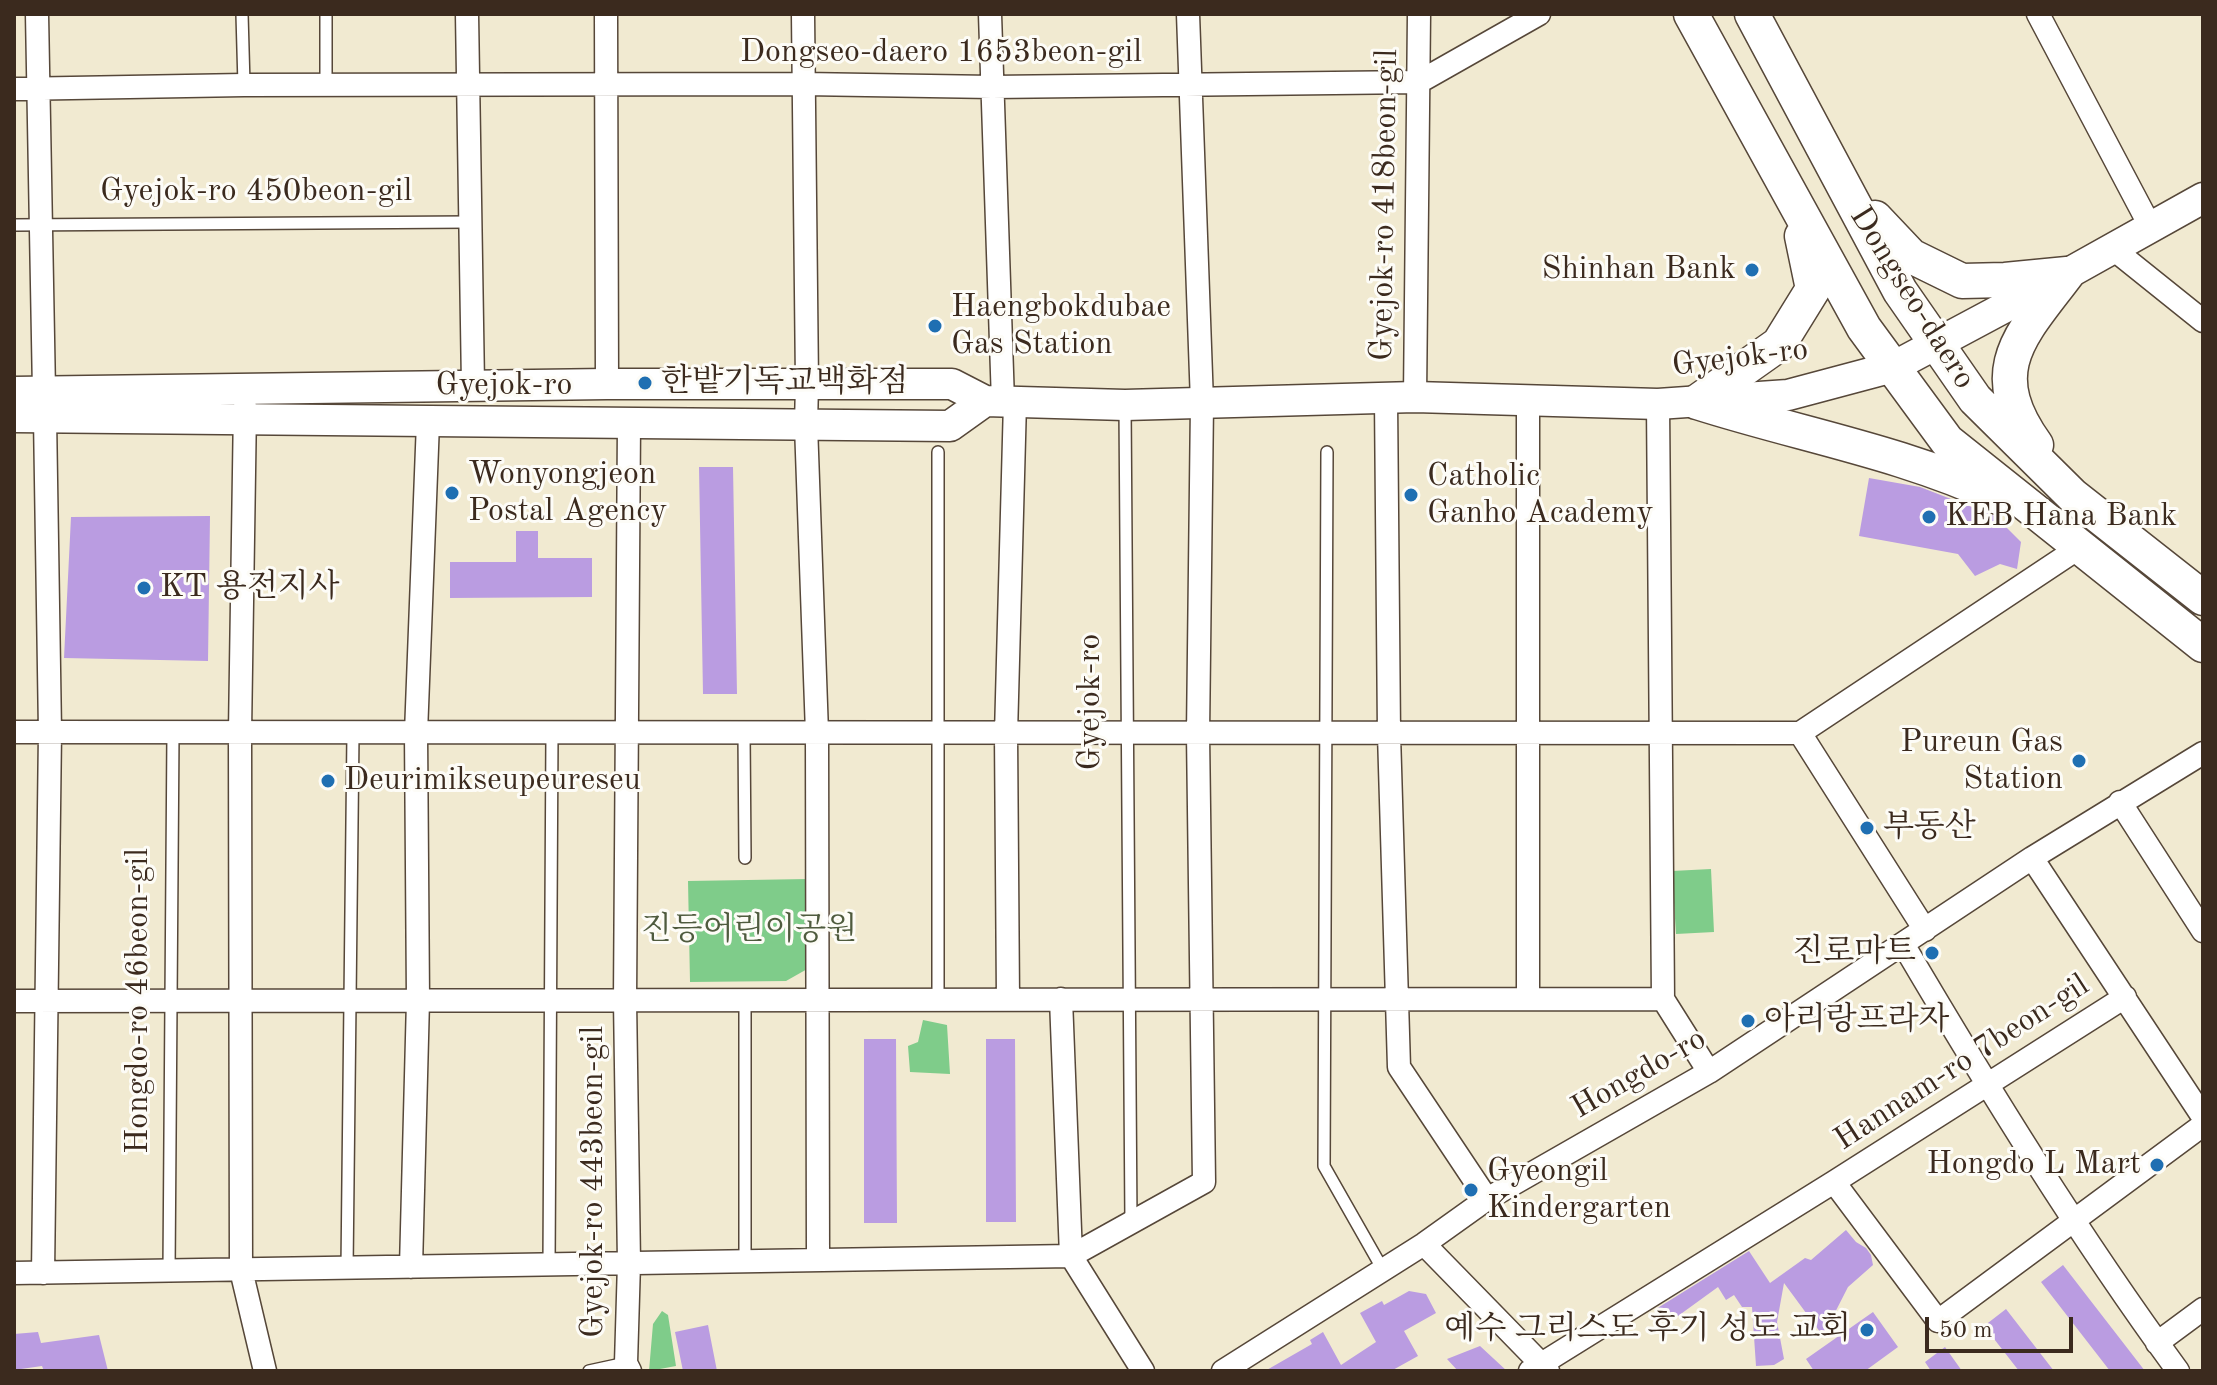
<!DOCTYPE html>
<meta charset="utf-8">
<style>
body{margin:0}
#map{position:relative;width:2217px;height:1385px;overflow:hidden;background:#f1ead1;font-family:"Old Standard TT",serif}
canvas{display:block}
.frame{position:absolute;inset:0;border:16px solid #3b2a1e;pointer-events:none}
.scale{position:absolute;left:1925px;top:1317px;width:148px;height:36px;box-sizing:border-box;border:4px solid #3b2a1e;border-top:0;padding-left:10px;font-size:24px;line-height:28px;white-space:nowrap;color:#3b2a1e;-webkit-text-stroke:6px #fdfcf7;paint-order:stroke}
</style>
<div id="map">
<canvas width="2217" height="1385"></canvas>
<div class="frame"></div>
<div class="scale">50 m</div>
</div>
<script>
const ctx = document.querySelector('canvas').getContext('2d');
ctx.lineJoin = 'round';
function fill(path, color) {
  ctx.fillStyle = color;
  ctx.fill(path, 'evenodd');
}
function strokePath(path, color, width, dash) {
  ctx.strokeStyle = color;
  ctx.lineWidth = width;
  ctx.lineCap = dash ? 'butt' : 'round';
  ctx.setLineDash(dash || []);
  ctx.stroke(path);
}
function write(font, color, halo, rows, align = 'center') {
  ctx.font = font + ' "Old Standard TT","Noto Serif KR",serif';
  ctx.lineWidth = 6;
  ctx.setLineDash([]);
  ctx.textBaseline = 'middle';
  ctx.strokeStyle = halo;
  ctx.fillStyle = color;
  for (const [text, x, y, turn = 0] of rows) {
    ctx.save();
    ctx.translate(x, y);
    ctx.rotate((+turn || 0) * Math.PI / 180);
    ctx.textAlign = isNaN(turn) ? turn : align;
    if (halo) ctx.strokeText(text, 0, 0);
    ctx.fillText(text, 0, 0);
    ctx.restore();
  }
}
fill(new Path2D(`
 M1711,869L1714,932L1676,934L1672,871Z
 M808,879L809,968L786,981L690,982L688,881Z
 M923,1020L947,1025L950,1074L910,1072L908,1046L918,1042Z
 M662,1311L668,1315L676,1366L649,1371L653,1324Z`), '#7fcc8a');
fill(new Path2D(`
 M699,467H733L737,694H703Z
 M1869,478L1920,487L1995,516L2021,542L2017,569L2000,564L1975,576L1958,554L1859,536Z
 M210,516L208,661L64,658L71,517Z
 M516,531H538V558H592V597L450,598V562H516Z
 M864,1039H896L897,1223H864Z
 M986,1039H1015L1016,1222H986Z
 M1846,1230L1856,1242L1866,1248L1871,1255L1873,1265L1848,1287L1823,1336L1784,1283L1777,1322L1784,1359L1774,1365L1756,1366L1752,1307H1742L1734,1295L1726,1300L1718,1287L1678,1316L1662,1320L1656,1309L1749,1251L1770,1283L1805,1258L1811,1260Z
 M2063,1265L2145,1371H2110L2041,1282Z
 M1409,1291L1426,1294L1436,1313L1404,1331L1418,1356L1391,1371H1265L1312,1344L1310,1340L1323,1332L1341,1365L1376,1342L1360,1313L1382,1301L1384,1305Z
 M2006,1309L2054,1371H2019L1984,1326Z
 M1873,1312L1898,1347L1865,1371H1814L1806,1359Z
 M708,1325L717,1371H683L675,1332Z
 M38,1332L41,1343L99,1335L108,1371H44L42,1366L14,1370V1334Z
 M1480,1346L1507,1371H1458L1447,1359Z
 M1945,1347L1962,1371H1931L1925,1362Z`), '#ba9ce1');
const service = new Path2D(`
 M242,14L244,85
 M326,14V85
 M14,225L470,222
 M1125,406L1131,1223
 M938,452V1000
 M1327,452L1324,1166L1382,1268
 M744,733L745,858
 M745,1261V1000
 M549,1265L552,733
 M347,1268L353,733
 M169,1271L173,732
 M589,1371L626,1363`);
const minor = new Path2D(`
 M37,14L44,392
 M467,14L473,385
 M606,14L607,384
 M803,14L807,384L806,425L817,733L818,1260
 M990,14L1003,402
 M2038,14L2150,226
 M14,89L244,85L804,84L992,87L1419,82L1539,14
 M2112,248L2203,321
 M1415,397L1419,14
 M1386,399L1389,734L1399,1067L1487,1199
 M1528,401V999
 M1658,404L1663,999L1709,1072
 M245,407L240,732L241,1270L265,1371
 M629,422L625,1000L629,1263L626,1363L630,1371
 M14,732L1800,733L2080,547
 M1800,733L1925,930
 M2120,802L2203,931
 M2032,858L2203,1117
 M1903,944C1989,1090 2078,1234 2178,1371
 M1061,999L1071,1256L1143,1371
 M1008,1000L1006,734L1015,402
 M14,1001L1663,999
 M1834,1182L1938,1321L2203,1125
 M1424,1244L1548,1371
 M411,1267L418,1000L416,733L428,422
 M14,1273L1071,1256L1204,1182L1198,734L1202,403L1188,14
 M43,1273L50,732L45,417
 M2157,1343L2203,1309
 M1223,1371L1424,1244L1487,1199L1709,1072L2032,858L2203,753
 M1530,1371L1834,1182L2125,997`);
const secondary = new Path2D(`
 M14,392L607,384H952L985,401L1125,405L1415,397L1658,404L1788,395L1893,367L2067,274L2203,198
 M14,417L950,426L985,401`);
const primary = new Path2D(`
 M1691,14L1864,328L1947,441L2203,645
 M1752,14L1900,291L1975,399L2072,495L2203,598
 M1875,218L1911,256L1962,281L2005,280L2067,274
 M1697,402C1797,434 1902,452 1998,497
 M1697,402L1779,344L1813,289L1802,236
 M2036,445C1982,370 2021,335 2067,274`);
strokePath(service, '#564739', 14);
strokePath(minor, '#564739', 25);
strokePath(secondary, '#564739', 33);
strokePath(primary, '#564739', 37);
strokePath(service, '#fff', 11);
strokePath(minor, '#fff', 22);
strokePath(secondary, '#fff', 30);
strokePath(primary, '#fff', 34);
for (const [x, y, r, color] of [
 [1752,270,8,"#1f6fb2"],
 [935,326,8,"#1f6fb2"],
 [645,383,8,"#1f6fb2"],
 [452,493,8,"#1f6fb2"],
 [1411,495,8,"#1f6fb2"],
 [1929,517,8,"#1f6fb2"],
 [144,588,8,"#1f6fb2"],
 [2079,761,8,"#1f6fb2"],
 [328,781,8,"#1f6fb2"],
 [1867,828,8,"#1f6fb2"],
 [1932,953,8,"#1f6fb2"],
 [1748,1021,8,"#1f6fb2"],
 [2157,1165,8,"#1f6fb2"],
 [1471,1190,8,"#1f6fb2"],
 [1867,1330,8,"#1f6fb2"]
]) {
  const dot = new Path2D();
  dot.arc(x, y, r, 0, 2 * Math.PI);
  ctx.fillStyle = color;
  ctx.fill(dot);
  strokePath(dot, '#fdfcf7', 3);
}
write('32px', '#3b2a1e', '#fdfcf7', [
 ["Dongseo-daero 1653beon-gil",941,53],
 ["Gyejok-ro 450beon-gil",256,192],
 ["Gyejok-ro 418beon-gil",1385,205,-89],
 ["Dongseo-daero",1912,298,58],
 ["Gyejok-ro",1740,358,-7],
 ["Gyejok-ro",504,386],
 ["Gyejok-ro",1091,702,-90],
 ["Hongdo-ro 46beon-gil",139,1001,-90],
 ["Hannam-ro 7beon-gil",1962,1063,-33],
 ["Hongdo-ro",1639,1074,-30],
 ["Gyejok-ro 443beon-gil",594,1182,-90]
]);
write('32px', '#3b2a1e', '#fdfcf7', [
 ["Shinhan Bank",1736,270,"right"],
 ["Haengbokdubae",951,308],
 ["Gas Station",951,345],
 ["한밭기독교백화점",661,383],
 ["Wonyongjeon",468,475],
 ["Postal Agency",468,512],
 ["Catholic",1427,477],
 ["Ganho Academy",1427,514],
 ["KEB Hana Bank",1945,517],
 ["KT 용전지사",160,588],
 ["Pureun Gas",2063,743,"right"],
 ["Station",2063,780,"right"],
 ["Deurimikseupeureseu",344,781],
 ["부동산",1883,828],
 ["진로마트",1916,953,"right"],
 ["아리랑프라자",1764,1021],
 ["Hongdo L Mart",2141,1165,"right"],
 ["Gyeongil",1487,1172],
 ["Kindergarten",1487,1209],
 ["예수 그리스도 후기 성도 교회",1851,1330,"right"]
], 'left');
write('32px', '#4f5b3e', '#fdfcf7', [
 ["진등어린이공원",749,931]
]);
</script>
